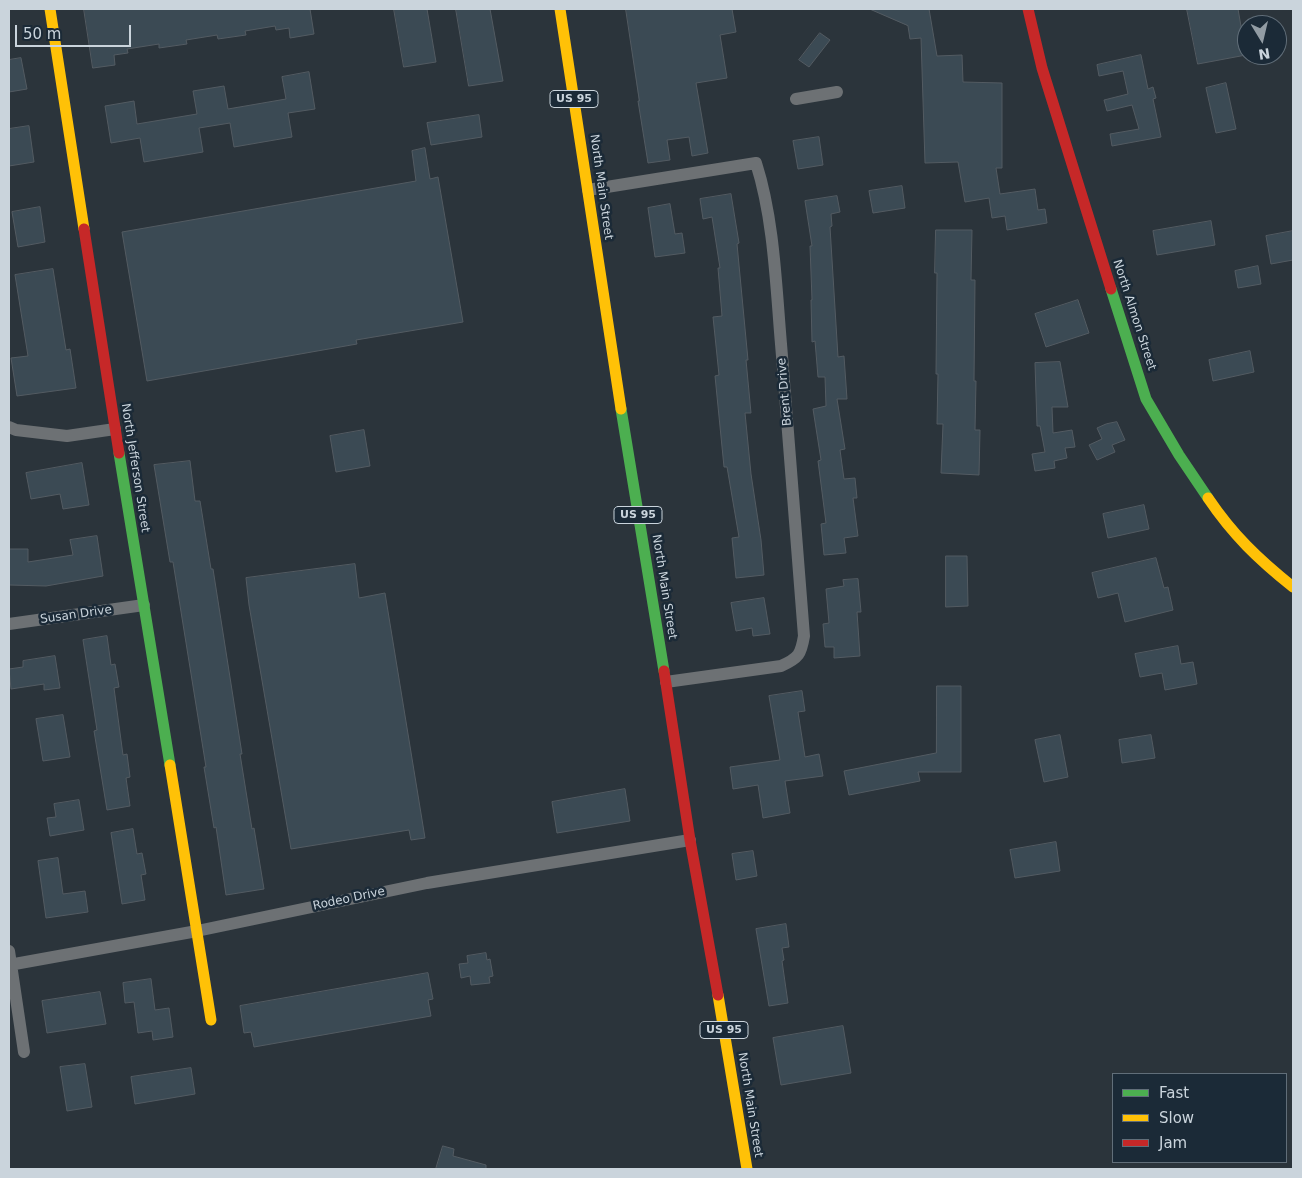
<!DOCTYPE html>
<style>
body{margin:0}
#map{position:relative;width:1302px;height:1178px;overflow:hidden;background:#2b343b;font-family:"DejaVu Sans",sans-serif}
canvas{display:block}
.frame{position:absolute;inset:0;border:10px solid #cad4dc;pointer-events:none}
.legend{position:absolute;left:1112px;top:1073px;width:175px;height:90px;box-sizing:border-box;background:#1b2a37;border:1px solid #616e79;margin:0;padding:6px 9px;list-style:none;font-size:15px;color:#cad4dc}
.legend li{display:flex;align-items:center;gap:10px;height:25px}
.legend b{width:25px;border:1px solid #616e79}
.north{position:absolute;left:1237px;top:15px;width:50px;height:50px;box-sizing:border-box;background:#1b2a37;border:1px solid #616e79;border-radius:50%;rotate:171deg;font-size:14px;font-weight:700;line-height:20px;text-align:center;color:#cad4dc}
.north::after{content:'';display:block;margin:auto;width:18px;height:22px;background:#929ca4;clip-path:polygon(50% 0,100% 100%,50% 72%,0 100%)}
.scale{position:absolute;left:15px;top:25px;width:116px;height:22px;box-sizing:border-box;border:2px solid #cad4dc;border-top:0;padding-left:6px;font-size:15px;line-height:18px;white-space:nowrap;color:#cad4dc;-webkit-text-stroke:4px #1b2a37;paint-order:stroke}
</style>
<div id="map">
<canvas width="1302" height="1178"></canvas>
<div class="frame"></div>
<ul class="legend">
<li><b style="height:6px;background:#4caf50"></b>Fast</li>
<li><b style="height:6px;background:#ffc107"></b>Slow</li>
<li><b style="height:6px;background:#c62828"></b>Jam</li>
</ul>
<div class="north">N</div>
<div class="scale">50 m</div>
</div>
<script>
const ctx = document.querySelector('canvas').getContext('2d');
ctx.lineJoin = 'round';
function fill(path, color) {
  ctx.fillStyle = color;
  ctx.fill(path, 'evenodd');
}
function strokePath(path, color, width, dash) {
  ctx.strokeStyle = color;
  ctx.lineWidth = width;
  ctx.lineCap = dash ? 'butt' : 'round';
  ctx.setLineDash(dash || []);
  ctx.stroke(path);
}
function write(font, color, halo, rows, align = 'center') {
  ctx.font = font + ' "DejaVu Sans",sans-serif';
  ctx.lineWidth = 5;
  ctx.setLineDash([]);
  ctx.textBaseline = 'middle';
  ctx.strokeStyle = halo;
  ctx.fillStyle = color;
  for (const [text, x, y, turn = 0] of rows) {
    ctx.save();
    ctx.translate(x, y);
    ctx.rotate((+turn || 0) * Math.PI / 180);
    ctx.textAlign = isNaN(turn) ? turn : align;
    if (halo) ctx.strokeText(text, 0, 0);
    ctx.fillText(text, 0, 0);
    ctx.restore();
  }
}
const building = new Path2D(`
 M84,9H310L314,34L290,38L289,28L276,30L275,26L245,31L246,35L218,39L217,35L186,40L187,44L159,48V44L127,49L128,53L114,55L115,65L93,68Z
 M394,9H427L436,62L404,67Z
 M456,9H490L503,81L469,86Z
 M626,9H732L736,32L720,35L727,78L696,83L708,153L692,156L689,137L667,140L670,160L648,163L638,101H639Z
 M870,9H929L937,56L962,55L963,82L1002,83V168H996L1000,194L1035,189L1038,210L1045,209L1047,223L1007,230L1005,216L992,218L989,198L965,202L958,162L925,163L921,38L910,39L908,26Z
 M1187,9H1238L1246,55L1198,64Z
 M820,33L830,40L809,67L799,60Z
 M1141,55L1148,89L1153,87L1156,98L1153,99L1161,137L1112,146L1110,134L1139,129L1132,105L1107,111L1104,100L1128,94L1123,71L1099,76L1097,65Z
 M21,58L27,89L9,92V60Z
 M309,72L315,109L288,113L292,137L234,147L230,123L199,128L203,152L144,162L140,138L111,143L105,106L134,101L137,124L197,114L193,91L224,86L228,109L286,99L282,77Z
 M1226,83L1236,129L1216,133L1206,88Z
 M479,115L482,137L431,145L427,123Z
 M29,126L34,162L9,166V129Z
 M819,137L823,165L798,169L793,141Z
 M425,148L430,179L438,177L463,322L356,340L357,344L147,381L122,232L416,181L412,151Z
 M902,186L905,208L873,213L869,191Z
 M731,194L739,243L737,244L748,360H746L751,413H745L751,474L761,540L764,575L736,578L732,538L739,537L727,467H724L715,376L719,375L713,317L722,316L718,268H720L712,217L703,219L700,199Z
 M837,196L840,212L831,214L832,226L830,227L838,357L844,356L847,399H837L845,449L840,450L844,479L855,478L857,498H853L858,536L844,538L846,553L824,555L821,524L826,523L818,461L821,460L813,409L826,406L825,377H818L815,341L812,342L811,300H812L810,246H812L805,201Z
 M670,204L675,234L682,233L685,253L655,257L648,208Z
 M40,207L45,242L18,247L12,212Z
 M1211,221L1215,245L1157,255L1153,231Z
 M936,230H972L971,280H975L974,381H976L975,430H980L979,475L941,473L943,424H937L938,374H936L937,273H935Z
 M1293,231V260L1271,264L1266,236Z
 M1258,266L1261,284L1238,288L1235,271Z
 M53,269L66,350L70,349L76,388L17,396L11,358L28,356L15,275Z
 M1078,300L1089,333L1046,347L1035,314Z
 M1250,351L1254,372L1213,381L1209,360Z
 M1060,362L1068,407H1052L1053,433L1072,430L1075,447L1065,448L1067,458L1054,461L1055,468L1035,471L1032,454L1045,452L1040,426H1037L1035,363Z
 M1117,422L1125,440L1112,445L1115,452L1097,460L1089,445L1102,439L1097,428L1106,424Z
 M364,430L370,466L336,472L330,436Z
 M190,461L195,501H200L211,569H213L242,754H240L252,829L254,828L264,889L226,895L216,827L214,828L204,767H206L173,562H170L154,465Z
 M82,463L89,505L63,509L60,494L31,499L26,473Z
 M1144,505L1149,529L1108,538L1103,514Z
 M97,536L103,576L46,586L9,585V549H28V562L73,555L70,540Z
 M946,556H967L968,606L946,607Z
 M1156,558L1164,588L1168,587L1173,610L1125,622L1118,593L1098,598L1092,573Z
 M355,564L359,598L385,593L425,838L411,840L409,830L291,849L249,605L246,578Z
 M858,579L861,612H857L860,656L834,658V647H825L823,624L829,623L826,589L844,586L843,580Z
 M764,598L770,634L753,636L752,628L736,631L731,603Z
 M107,636L111,665L115,664L119,687L114,688L123,755L127,754L130,777L126,778L130,806L107,810L94,731L97,730L83,640Z
 M1178,646L1181,664L1193,662L1197,684L1165,690L1162,673L1140,677L1135,654Z
 M55,656L60,688L44,690V684L11,689L9,669L23,667V661Z
 M937,686H961V772H918L920,781L849,795L844,771L936,753Z
 M802,691L805,711L798,712L805,757L819,754L823,776L785,781L790,813L763,818L758,785L733,789L730,767L780,760L769,696Z
 M63,715L70,757L43,761L36,719Z
 M1060,735L1068,777L1044,782L1035,740Z
 M1151,735L1155,758L1122,763L1119,740Z
 M625,789L630,821L557,833L552,802Z
 M79,800L84,830L50,836L47,818L56,817L54,804Z
 M133,829L137,854L142,853L146,874L141,875L145,900L122,904L111,833Z
 M1056,842L1060,871L1015,878L1010,850Z
 M753,851L757,876L736,880L732,854Z
 M58,858L63,894L85,891L88,912L46,918L38,861Z
 M786,924L789,947L782,948L784,960L782,961L788,1003L769,1006L756,929Z
 M486,953L487,960L490,959L493,976L489,977L490,983L471,985L470,976L461,978L459,964L468,963L467,956Z
 M428,973L433,999L428,1000L431,1016L254,1047L251,1032L244,1033L240,1006Z
 M151,979L155,1010L169,1008L173,1037L153,1040L152,1031L138,1033L134,1002L125,1003L123,983Z
 M100,992L106,1024L47,1033L42,1001Z
 M843,1026L851,1073L781,1085L773,1038Z
 M85,1064L92,1107L67,1111L60,1067Z
 M191,1068L195,1094L135,1104L131,1077Z
 M443,1146L454,1149L453,1156L486,1165V1169H436Z`);
fill(building, '#3b4a54');
strokePath(building, '#535b62', 1);
strokePath(new Path2D(`
 M796,99L837,92
 M588,190L756,163C774,219 776,286 781,344C789,441 796,538 804,636C801,654 799,658 781,666L666,682
 M9,427L16,430L67,436L115,429
 M9,624L144,605
 M9,951L24,1052
 M9,965L197,931L427,883L690,840`), '#6d7174', 12);
strokePath(new Path2D(`
 M1111,289L1146,399L1179,455L1208,498
 M621,409L664,671
 M119,453L170,765`), '#4caf50', 11);
strokePath(new Path2D(`
 M50,9L84,229
 M560,9L621,409
 M1208,498C1233,535 1258,559 1293,587
 M170,765L211,1020
 M718,995L747,1169`), '#ffc107', 11);
strokePath(new Path2D(`
 M1028,9L1042,68L1111,289
 M84,229L119,453
 M664,671L690,840L718,995`), '#c62828', 11);
for (const [x, y, w] of [
 [574,99,48],
 [638,515,48],
 [724,1030,48]
]) {
  const box = new Path2D();
  box.roundRect(x - w / 2, y - 8.5, w, 17, 4);
  ctx.fillStyle = '#1b2a37';
  ctx.fill(box);
  strokePath(box, '#cad4dc', 1);
}
write('bold 11px', '#cad4dc', null, [
 ["US 95",574,99],
 ["US 95",638,515],
 ["US 95",724,1030]
]);
write('12px', '#cad4dc', '#1b2a37', [
 ["North Main Street",601,187,82],
 ["North Almon Street",1134,315,72],
 ["Brent Drive",785,392,-95],
 ["North Jefferson Street",135,468,81],
 ["North Main Street",664,587,81],
 ["Susan Drive",76,615,-8],
 ["Rodeo Drive",349,899,-12],
 ["North Main Street",750,1105,81]
]);
</script>
